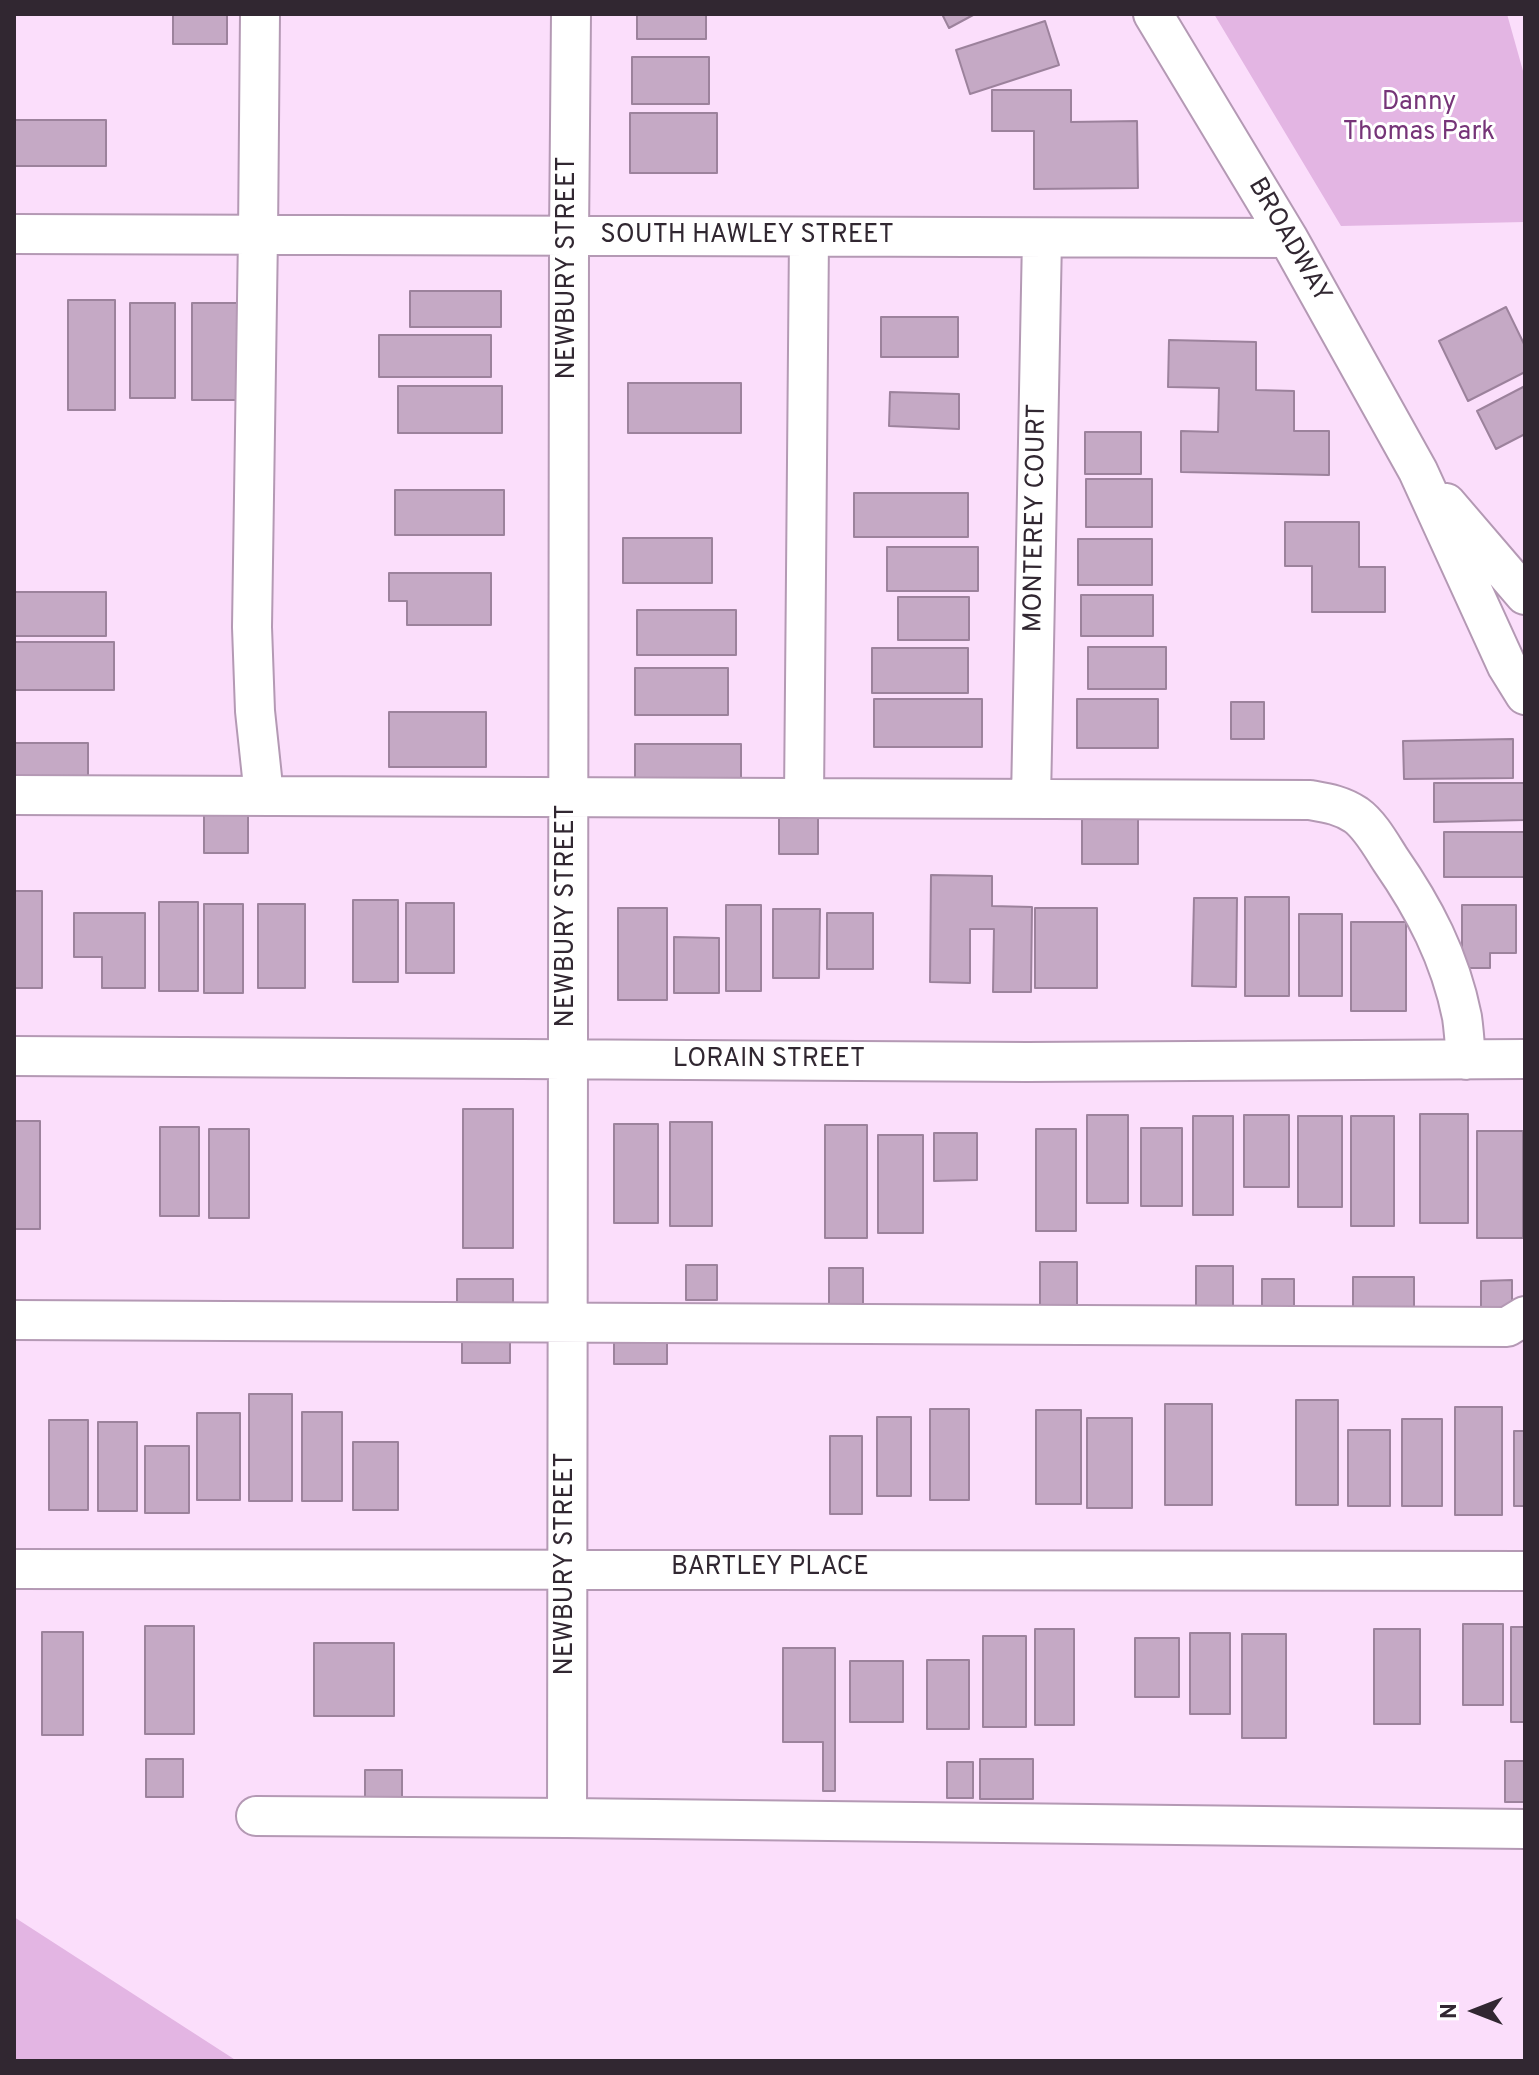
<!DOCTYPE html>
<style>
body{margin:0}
#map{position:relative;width:1539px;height:2075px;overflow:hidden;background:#fbdefb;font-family:Overpass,sans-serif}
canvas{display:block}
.frame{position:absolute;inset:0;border:16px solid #312731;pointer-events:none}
.north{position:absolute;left:1435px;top:1971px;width:80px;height:80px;-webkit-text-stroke:6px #fff;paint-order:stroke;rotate:270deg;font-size:22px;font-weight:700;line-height:32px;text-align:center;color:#312731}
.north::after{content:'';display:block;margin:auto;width:28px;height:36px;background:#312731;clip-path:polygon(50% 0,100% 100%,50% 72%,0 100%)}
</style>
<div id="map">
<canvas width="1539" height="2075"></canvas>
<div class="frame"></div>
<div class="north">N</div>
</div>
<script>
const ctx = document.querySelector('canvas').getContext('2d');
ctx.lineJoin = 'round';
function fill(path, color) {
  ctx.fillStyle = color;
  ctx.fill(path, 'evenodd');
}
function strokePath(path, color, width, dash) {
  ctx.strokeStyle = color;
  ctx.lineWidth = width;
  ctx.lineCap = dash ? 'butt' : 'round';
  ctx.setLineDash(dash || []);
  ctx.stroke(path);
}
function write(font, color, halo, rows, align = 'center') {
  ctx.font = font + ' Overpass,sans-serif';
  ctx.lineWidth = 6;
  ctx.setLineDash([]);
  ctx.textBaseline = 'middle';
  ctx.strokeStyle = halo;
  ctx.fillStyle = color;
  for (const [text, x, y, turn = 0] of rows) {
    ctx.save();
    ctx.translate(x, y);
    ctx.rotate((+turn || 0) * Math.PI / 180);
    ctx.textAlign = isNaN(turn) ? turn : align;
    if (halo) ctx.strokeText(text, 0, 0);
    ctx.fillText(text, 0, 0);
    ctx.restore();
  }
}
fill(new Path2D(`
 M1214,14H1507L1525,78V222L1341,226Z
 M14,1917L237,2061H14Z`), '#e3b5e3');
const building = new Path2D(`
 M173,14H227V44H173Z
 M637,14H706V39H637Z
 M942,14H975L949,28Z
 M1045,21L1059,65L970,94L956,50Z
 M632,57H709V104H632Z
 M992,90H1071V122L1137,121L1138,188L1034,189V131H992Z
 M630,113H717V173H630Z
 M14,120H106V166H14Z
 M410,291H501V327H410Z
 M68,300H115V410H68Z
 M130,303H175V398H130Z
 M192,303H239V400H192Z
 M1506,307L1525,346V372L1468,401L1439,341Z
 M881,317H958V357H881Z
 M379,335H491V377H379Z
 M1169,340L1256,342V390L1294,391V431H1329V475L1181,472V431L1218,432L1219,388L1168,387Z
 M628,383H741V433H628Z
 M398,386H502V433H398Z
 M1525,386V434L1496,449L1477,411Z
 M890,392L959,394V429L889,426Z
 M1085,432H1141V474H1085Z
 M1086,479H1152V527H1086Z
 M395,490H504V535H395Z
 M854,493H968V537H854Z
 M1285,522H1359V567H1385V612H1312V566H1285Z
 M623,538H712V583H623Z
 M1078,539H1152V585H1078Z
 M887,547H978V591H887Z
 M389,573H491V625H407V601H389Z
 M14,592H106V636H14Z
 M1081,595H1153V636H1081Z
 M898,597H969V640H898Z
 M637,610H736V655H637Z
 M14,642H114V690H14Z
 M1088,647H1166V689H1088Z
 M872,648H968V693H872Z
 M635,668H728V715H635Z
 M874,699H982V747H874Z
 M1077,699H1158V748H1077Z
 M1231,702H1264V739H1231Z
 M389,712H486V767H389Z
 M1513,739V778L1404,779L1403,741Z
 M14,743H88V785H14Z
 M635,744H741V789H635Z
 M1434,783H1525V820L1434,822Z
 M204,808H248V853H204Z
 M779,817H818V854H779Z
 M1082,817H1138V864H1082Z
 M1444,832H1525V877H1444Z
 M931,875L992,876V906L1032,907L1031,992H993L994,929H970V983L930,982Z
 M14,891H42V988H14Z
 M1245,897H1289V996H1245Z
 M1194,898H1237L1236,987L1192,986Z
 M353,900H398V982H353Z
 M159,902H198V991H159Z
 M406,903H454V973H406Z
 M204,904H243V993H204Z
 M258,904H305V988H258Z
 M726,905H761V991H726Z
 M1462,905H1516V953H1490V968H1462Z
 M618,908H667V1000H618Z
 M1035,908H1097V988H1035Z
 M773,909H820L819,978H773Z
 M74,913H145V988H102V957H74Z
 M827,913H873V969H827Z
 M1299,914H1342V996H1299Z
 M1351,922H1406V1011H1351Z
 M674,937L719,938V993H674Z
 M463,1109H513V1248H463Z
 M1420,1114H1468V1223H1420Z
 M1087,1115H1128V1203H1087Z
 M1244,1115H1289V1187H1244Z
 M1193,1116H1233V1215H1193Z
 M1298,1116H1342V1207H1298Z
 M1351,1116H1394V1226H1351Z
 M14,1121H40V1229H14Z
 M670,1122H712V1226H670Z
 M614,1124H658V1223H614Z
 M825,1125H867V1238H825Z
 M160,1127H199V1216H160Z
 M1141,1128H1182V1206H1141Z
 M209,1129H249V1218H209Z
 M1036,1129H1076V1231H1036Z
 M1477,1131H1523V1238H1477Z
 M934,1133H977V1180L934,1181Z
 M878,1135H923V1233H878Z
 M1040,1262H1077V1307H1040Z
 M686,1265H717V1300H686Z
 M1196,1266H1233V1307H1196Z
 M829,1268H863V1311H829Z
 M1353,1277H1414V1315H1353Z
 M457,1279H513V1311H457Z
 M1262,1279H1294V1311H1262Z
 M1512,1280V1310H1481V1281Z
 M462,1334H510V1363H462Z
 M614,1335H667V1364H614Z
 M249,1394H292V1501H249Z
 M1296,1400H1338V1505H1296Z
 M1165,1404H1212V1505H1165Z
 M1455,1407H1502V1515H1455Z
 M930,1409H969V1500H930Z
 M1036,1410H1081V1504H1036Z
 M302,1412H342V1501H302Z
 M197,1413H240V1500H197Z
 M877,1417H911V1496H877Z
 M1087,1418H1132V1508H1087Z
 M1402,1419H1442V1506H1402Z
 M49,1420H88V1510H49Z
 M98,1422H137V1511H98Z
 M1348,1430H1390V1506H1348Z
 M1514,1431H1525V1506H1514Z
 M830,1436H862V1514H830Z
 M353,1442H398V1510H353Z
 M145,1446H189V1513H145Z
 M1463,1624H1503V1705H1463Z
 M145,1626H194V1734H145Z
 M1511,1627H1525V1722H1511Z
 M1035,1629H1074V1725H1035Z
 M1374,1629H1420V1724H1374Z
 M42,1632H83V1735H42Z
 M1190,1633H1230V1714H1190Z
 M1242,1634H1286V1738H1242Z
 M983,1636H1026V1727H983Z
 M1135,1638H1179V1697H1135Z
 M314,1643H394V1716H314Z
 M783,1648H835V1791H823V1742H783Z
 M927,1660H969V1729H927Z
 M850,1661H903V1722H850Z
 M146,1759H183V1797H146Z
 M980,1759H1033V1799H980Z
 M1505,1761H1525V1802H1505Z
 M947,1762H973V1798H947Z
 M365,1770H402V1801H365Z`);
fill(building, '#c5a9c5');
strokePath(building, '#9c829c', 2);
const minor = new Path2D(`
 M260,14L258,235L252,627L255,711L264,796
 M1153,14L1288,238L1418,471L1507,666L1525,695
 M14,234L1288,238
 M1446,503L1525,595
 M14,795L1310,800C1327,803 1341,805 1356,815C1370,825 1381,845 1390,859C1424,908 1450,957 1462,1017C1464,1031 1465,1046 1466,1060
 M804,798L809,237
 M1031,799L1042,238
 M14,1056L1027,1062L1525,1059
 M14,1320L1507,1327L1525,1316
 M14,1569L1525,1571
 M256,1816L567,1818L1525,1829
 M567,1818L569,236L571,14`);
strokePath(minor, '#b499b4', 42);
strokePath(minor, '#fff', 38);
write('26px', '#763478', '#fff', [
 ["Danny",1419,104],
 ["Thomas Park",1419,134]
]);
write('26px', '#312731', '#fff', [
 ["SOUTH HAWLEY STREET",747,237],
 ["BROADWAY",1288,241,60],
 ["NEWBURY STREET",569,268,-90],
 ["MONTEREY COURT",1037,518,-89],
 ["NEWBURY STREET",568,916,-90],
 ["LORAIN STREET",769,1061],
 ["NEWBURY STREET",567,1564,-90],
 ["BARTLEY PLACE",770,1569]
]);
</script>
